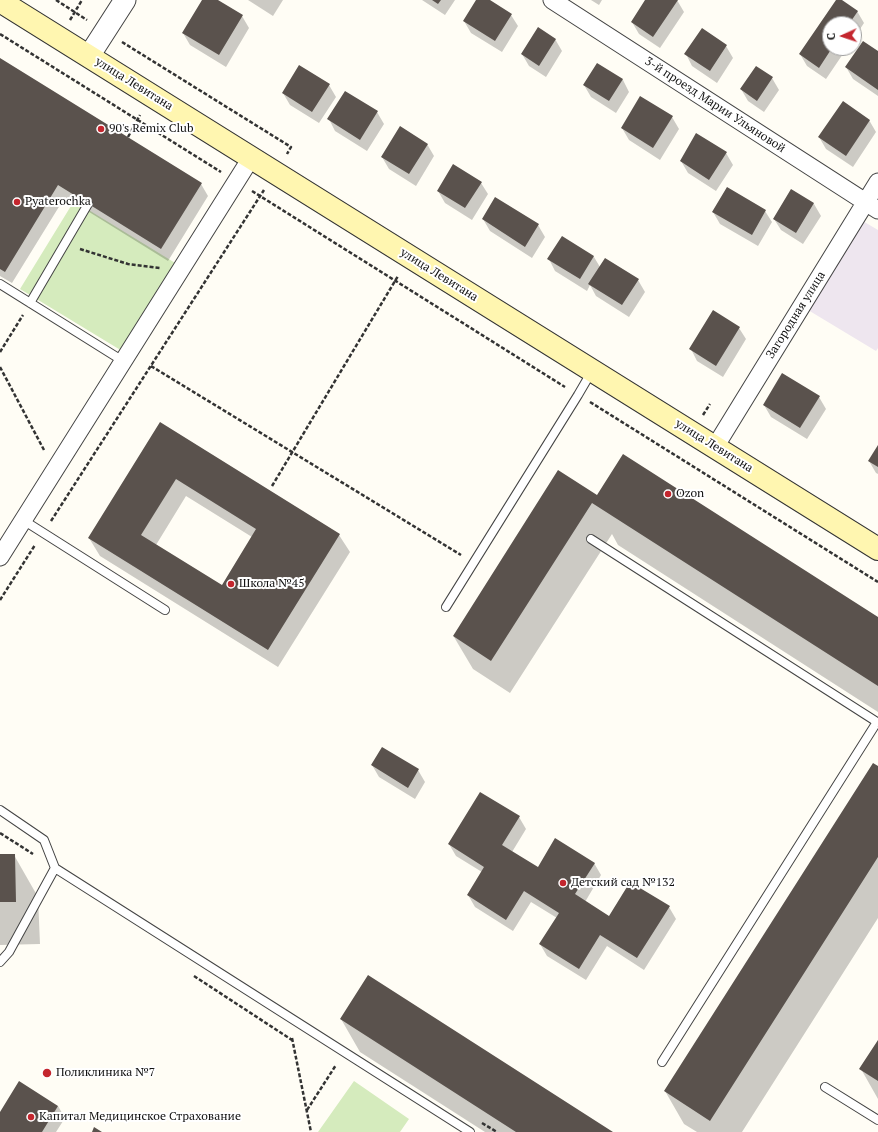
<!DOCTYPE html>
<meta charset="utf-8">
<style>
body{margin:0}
#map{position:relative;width:878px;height:1132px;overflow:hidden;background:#fffdf5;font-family:"PT Serif",serif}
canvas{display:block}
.north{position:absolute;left:822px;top:16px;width:40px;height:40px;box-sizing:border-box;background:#fff;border:1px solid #a0a0a0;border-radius:50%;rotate:267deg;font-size:11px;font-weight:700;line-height:16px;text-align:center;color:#111}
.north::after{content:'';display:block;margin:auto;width:14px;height:18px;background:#c4262e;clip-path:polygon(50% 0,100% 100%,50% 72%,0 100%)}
</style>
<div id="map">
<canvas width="878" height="1132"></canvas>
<div class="north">С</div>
</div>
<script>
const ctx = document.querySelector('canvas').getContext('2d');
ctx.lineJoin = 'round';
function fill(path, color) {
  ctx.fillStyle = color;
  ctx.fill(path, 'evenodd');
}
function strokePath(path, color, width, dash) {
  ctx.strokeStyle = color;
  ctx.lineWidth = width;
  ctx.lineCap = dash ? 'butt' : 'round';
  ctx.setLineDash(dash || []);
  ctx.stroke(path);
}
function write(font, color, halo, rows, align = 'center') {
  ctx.font = font + ' "PT Serif",serif';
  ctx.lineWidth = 4;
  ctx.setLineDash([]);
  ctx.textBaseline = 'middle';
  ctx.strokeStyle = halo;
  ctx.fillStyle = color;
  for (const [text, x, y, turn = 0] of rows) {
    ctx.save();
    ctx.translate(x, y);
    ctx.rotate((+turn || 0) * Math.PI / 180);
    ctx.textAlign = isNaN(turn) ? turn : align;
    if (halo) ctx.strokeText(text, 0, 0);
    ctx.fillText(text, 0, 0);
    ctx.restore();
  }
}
fill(new Path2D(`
 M861,220L878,230V348L876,351L808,310Z`), '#eee6ef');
fill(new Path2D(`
 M74,201L185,269L132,357L20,289Z
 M354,1081L409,1119L400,1132H318Z`), '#d5ebbd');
fill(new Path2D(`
 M203,0H216L242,16L249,28L226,67L190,45L183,33Z
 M248,0H283L273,16Z
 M422,0H455L445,15Z
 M477,0H488L511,15L518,26L502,52L471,33L464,21Z
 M591,0H602L599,5Z
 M647,0H677L684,12L660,48L639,34L632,22Z
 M837,0H840L857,11L864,23L854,38V24H830V48H847L826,79L807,66L800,54Z
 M702,30L726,46L733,58L717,83L692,66L686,54Z
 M555,39L562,51L546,77L529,66L522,54Z
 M878,52V96L853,79L846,67Z
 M0,59L201,184L208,196L168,261L65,197L12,283L0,276Z
 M598,64L623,80L629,92L616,113L591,97L584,85Z
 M772,78L779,90L764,112L748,101L741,89Z
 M329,85L336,97L319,123L290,105L283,93Z
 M377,112L384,124L367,151L335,131L329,119Z
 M672,117L679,129L660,160L629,140L622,128Z
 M869,120L876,132L853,167L826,149L819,137Z
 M427,144L434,156L416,186L389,169L382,157Z
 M726,153L733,165L716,191L688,173L681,161Z
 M481,183L488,194L472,220L445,203L438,191Z
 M792,190L814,204L821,216L803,244L781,230L774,219Z
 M765,211L772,222L758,246L720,224L713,212Z
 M483,219L538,225L545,237L532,258L490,231Z
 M562,237L594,257L600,267L638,280L645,292L629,317L596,296L590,285L587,291L555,271L549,259Z
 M739,328L746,339L723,377L697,361L691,349Z
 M783,374L819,397L826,409L807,439L771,417L764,405Z
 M160,424L339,535L350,552L278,667L100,556L89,538ZM186,496L252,537L222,586L156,545Z
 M878,447V474L876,473L869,461Z
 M559,472L597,496L878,618V712L618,545L612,534L510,693L473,669L454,637Z
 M383,748L418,770L425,782L415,799L379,777L372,765Z
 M878,767V918L742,1132H697L684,1124L665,1091Z
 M519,817L526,829L512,852L538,868L594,863L601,875L585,902L610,917L669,907L676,919L644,970L607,946L586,980L547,956L540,944L557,918L531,902L513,931L475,907L468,895L482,872L456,856L449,844Z
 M0,855H14L38,897L40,944L0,945Z
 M341,1019L611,1132H485L360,1052Z
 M878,1041V1099L861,1069Z
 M58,1106L65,1118L56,1132H0V1113Z`), '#0003');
fill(new Path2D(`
 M202,0H218L243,15L219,55L182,33Z
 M432,0H441L438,4Z
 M476,0H490L512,14L495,41L463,21Z
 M645,0H678L653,37L631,22Z
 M836,0H842L858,11L849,24H830V48H832L819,68L799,54Z
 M538,27L556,39L539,66L521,54Z
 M702,28L727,45L710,71L684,54Z
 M863,41L878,51V90L845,67Z
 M0,58L202,183L161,249L58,185L5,272L0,269Z
 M597,63L623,79L609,101L583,85Z
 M299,65L330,84L312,112L282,93Z
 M756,66L773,77L757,101L740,89Z
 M345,91L378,111L360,140L327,119Z
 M640,96L673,116L653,148L621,128Z
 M843,101L870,120L846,156L818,137Z
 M400,126L428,144L409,174L381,157Z
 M696,133L727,152L709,180L680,161Z
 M453,164L482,182L465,208L437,191Z
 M727,187L766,210L752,235L712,212Z
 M791,189L814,203L796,233L773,219Z
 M495,197L539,224L525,247L482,219Z
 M562,236L594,256L580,279L547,259Z
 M605,258L639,279L622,305L588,284Z
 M713,310L740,327L716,366L689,349Z
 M782,373L820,396L800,428L763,405Z
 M160,422L340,534L268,650L88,538ZM176,479L256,529L222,585L141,535Z
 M878,445V467L868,461Z
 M623,454L878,617V686L592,503L491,661L453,636L558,470L597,495Z
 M382,747L419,769L408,788L371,765Z
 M873,763L878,766V857L710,1121L664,1091Z
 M480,792L520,816L502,845L538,867L555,838L595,863L575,894L609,916L630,882L670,906L637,958L600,935L579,969L539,944L559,913L524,891L506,920L467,895L484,867L448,844Z
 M0,854H15L16,902H0Z
 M368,975L613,1132H516L340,1019Z
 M878,1040V1081L859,1069Z
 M19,1081L58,1106L42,1132H0V1112Z
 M94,1127L102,1132H92Z`), '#5a524d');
const service = new Path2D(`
 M0,284L123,361
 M30,303L88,204
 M23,520L165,610
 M591,539L877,722
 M446,607L578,395L592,371
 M0,810L44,840L55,868L9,952L0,962
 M55,868L470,1132
 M662,1062L877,722H878
 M825,1087L878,1120`);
const minor = new Path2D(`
 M552,0L878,210
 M715,447L878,182
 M0,557L251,158`);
const tertiary = new Path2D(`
 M89,56L125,0`);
const secondary = new Path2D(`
 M0,1L878,549`);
strokePath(service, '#444', 10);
strokePath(minor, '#444', 19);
strokePath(tertiary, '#444', 23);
strokePath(secondary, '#333', 24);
strokePath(new Path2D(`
 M56,0L87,20
 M70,20L82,0
 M0,34L221,172
 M122,42L291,147L287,154
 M128,137L140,115
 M252,191L565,387
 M80,249L128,264L160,268
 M0,352L23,315
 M151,366L461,555
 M0,367L44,450
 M590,402L878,582
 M703,415L710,404
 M272,486L398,276
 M51,521L264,190
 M0,600L35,545
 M0,833L33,854
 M194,976L292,1040
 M292,1038L311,1132
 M307,1110L336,1065
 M482,1123L497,1132`), '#333', 2.5, [4, 2]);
strokePath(service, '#fff', 8);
strokePath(minor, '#fff', 17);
strokePath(tertiary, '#fff', 21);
strokePath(secondary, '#fff6b0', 22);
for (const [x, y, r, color] of [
 [101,129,4,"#c4262e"],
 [17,202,4,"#c4262e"],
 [668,494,4,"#c4262e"],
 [231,584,4,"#c4262e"],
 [563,883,4,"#c4262e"],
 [47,1073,5,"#c4262e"],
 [31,1117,4,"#c4262e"]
]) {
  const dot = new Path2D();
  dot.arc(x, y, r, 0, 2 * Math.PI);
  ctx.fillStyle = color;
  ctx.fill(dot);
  strokePath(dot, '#fff', 1.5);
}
write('12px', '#111', '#fff', [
 ["улица Левитана",134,84,32],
 ["3-й проезд Марии Ульяновой",715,105,33],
 ["улица Левитана",439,275,32],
 ["Загородная улица",796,315,-58],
 ["улица Левитана",714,446,32]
]);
write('12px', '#111', '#fff', [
 ["90's Remix Club",109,129],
 ["Pyaterochka",25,202],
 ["Ozon",676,494],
 ["Школа №45",239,584],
 ["Детский сад №132",571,883],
 ["Поликлиника №7",56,1073],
 ["Капитал Медицинское Страхование",39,1117]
], 'left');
</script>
